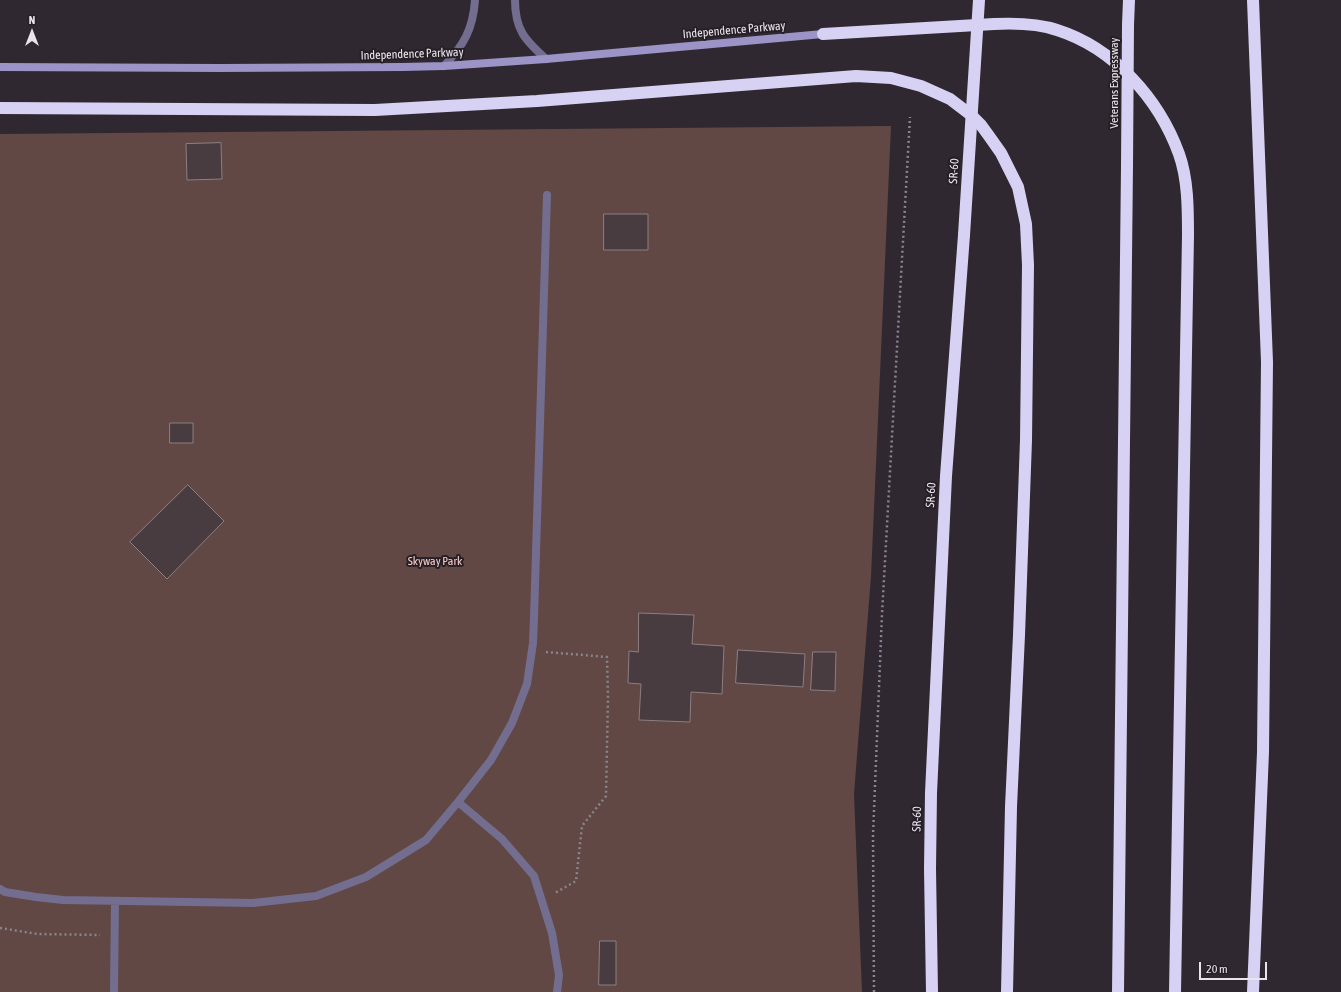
<!DOCTYPE html>
<style>
body{margin:0}
#map{position:relative;width:1341px;height:992px;overflow:hidden;background:#302831;font-family:"Asap Condensed",sans-serif}
canvas{display:block}
.north{position:absolute;left:12px;top:12px;width:40px;height:40px;-webkit-text-stroke:3px #261f27;paint-order:stroke;rotate:0deg;font-size:11px;font-weight:700;line-height:16px;text-align:center;color:#eae5ea}
.north::after{content:'';display:block;margin:auto;width:14px;height:18px;background:#eae5ea;clip-path:polygon(50% 0,100% 100%,50% 72%,0 100%)}
.scale{position:absolute;left:1199px;top:962px;width:68px;height:18px;box-sizing:border-box;border:2px solid #eae5ea;border-top:0;padding-left:5px;font-size:12px;line-height:14px;white-space:nowrap;color:#eae5ea;-webkit-text-stroke:3px #261f27;paint-order:stroke}
</style>
<div id="map">
<canvas width="1341" height="992"></canvas>
<div class="north">N</div>
<div class="scale">20 m</div>
</div>
<script>
const ctx = document.querySelector('canvas').getContext('2d');
ctx.lineJoin = 'round';
function fill(path, color) {
  ctx.fillStyle = color;
  ctx.fill(path, 'evenodd');
}
function strokePath(path, color, width, dash) {
  ctx.strokeStyle = color;
  ctx.lineWidth = width;
  ctx.lineCap = dash ? 'butt' : 'round';
  ctx.setLineDash(dash || []);
  ctx.stroke(path);
}
function write(font, color, halo, rows, align = 'center') {
  ctx.font = font + ' "Asap Condensed",sans-serif';
  ctx.lineWidth = 4;
  ctx.setLineDash([]);
  ctx.textBaseline = 'middle';
  ctx.strokeStyle = halo;
  ctx.fillStyle = color;
  for (const [text, x, y, turn = 0] of rows) {
    ctx.save();
    ctx.translate(x, y);
    ctx.rotate((+turn || 0) * Math.PI / 180);
    ctx.textAlign = isNaN(turn) ? turn : align;
    if (halo) ctx.strokeText(text, 0, 0);
    ctx.fillText(text, 0, 0);
    ctx.restore();
  }
}
fill(new Path2D(`
 M891,126L871,576L854,794L862,992H0V134Z`), '#614844');
const building = new Path2D(`
 M221,143L222,179L187,180L186,144Z
 M604,214H648V250H604Z
 M170,423H193V443H170Z
 M188,485L224,521L167,579L130,542Z
 M639,613L694,615L692,644L724,646L722,694L691,692L690,722L639,720L641,684L628,683L629,651L638,652Z
 M738,650L805,654L803,687L736,683Z
 M813,652H836L835,691L811,690Z
 M600,941H616V985H599Z`);
fill(building, '#483c40');
strokePath(building, '#8c7e82', 1);
strokePath(new Path2D(`
 M546,652L607,657L608,697L606,796L582,826L576,881L555,893
 M0,928L38,934L100,935
 M874,992L873,835L882,614L910,117`), '#8a848b', 2.5, [2, 3]);
strokePath(new Path2D(`
 M458,802L502,839L534,876L552,933L559,975L557,992
 M0,889L5,892L36,897L63,900L253,903L316,896L366,877L426,840L458,802L491,760L512,723L527,684L533,643L534,617L547,195
 M114,992L115,901`), '#736e8f', 8);
strokePath(new Path2D(`
 M515,0C515,30 525,40 546,59
 M444,66C464,45 473,29 475,0`), '#736e8f', 8);
strokePath(new Path2D(`
 M0,67L220,68L403,67L444,66L546,59L823,34`), '#9c93c7', 8);
strokePath(new Path2D(`
 M1128,25L1129,0
 M823,34L994,24C1015,23 1037,23 1057,30C1114,48 1159,99 1179,154C1188,179 1188,209 1188,235L1175,992
 M0,108L375,110L537,101L856,76L891,78L921,86L950,99L971,115L981,125L989,136L1001,153L1018,187L1026,224L1028,265L1026,440L1019,635L1011,807L1007,992
 M932,992L930,869L931,793L946,476L964,235
 M1118,992L1127,166
 M1253,992L1263,752L1267,362L1253,0`), '#d7d2f3', 12);
strokePath(new Path2D(`
 M1127,166L1128,25
 M964,235L979,0`), '#d7d2f3', 12);
write('12px', '#eae5ea', '#261f27', [
 ["Independence Parkway",734,30,-5],
 ["Independence Parkway",412,54,-2],
 ["Veterans Expressway",1114,83,-90],
 ["SR-60",954,171,-86],
 ["SR-60",931,495,-87],
 ["SR-60",917,819,-89]
]);
write('12px', '#f8cdc6', '#261f27', [
 ["Skyway Park",435,561]
]);
</script>
